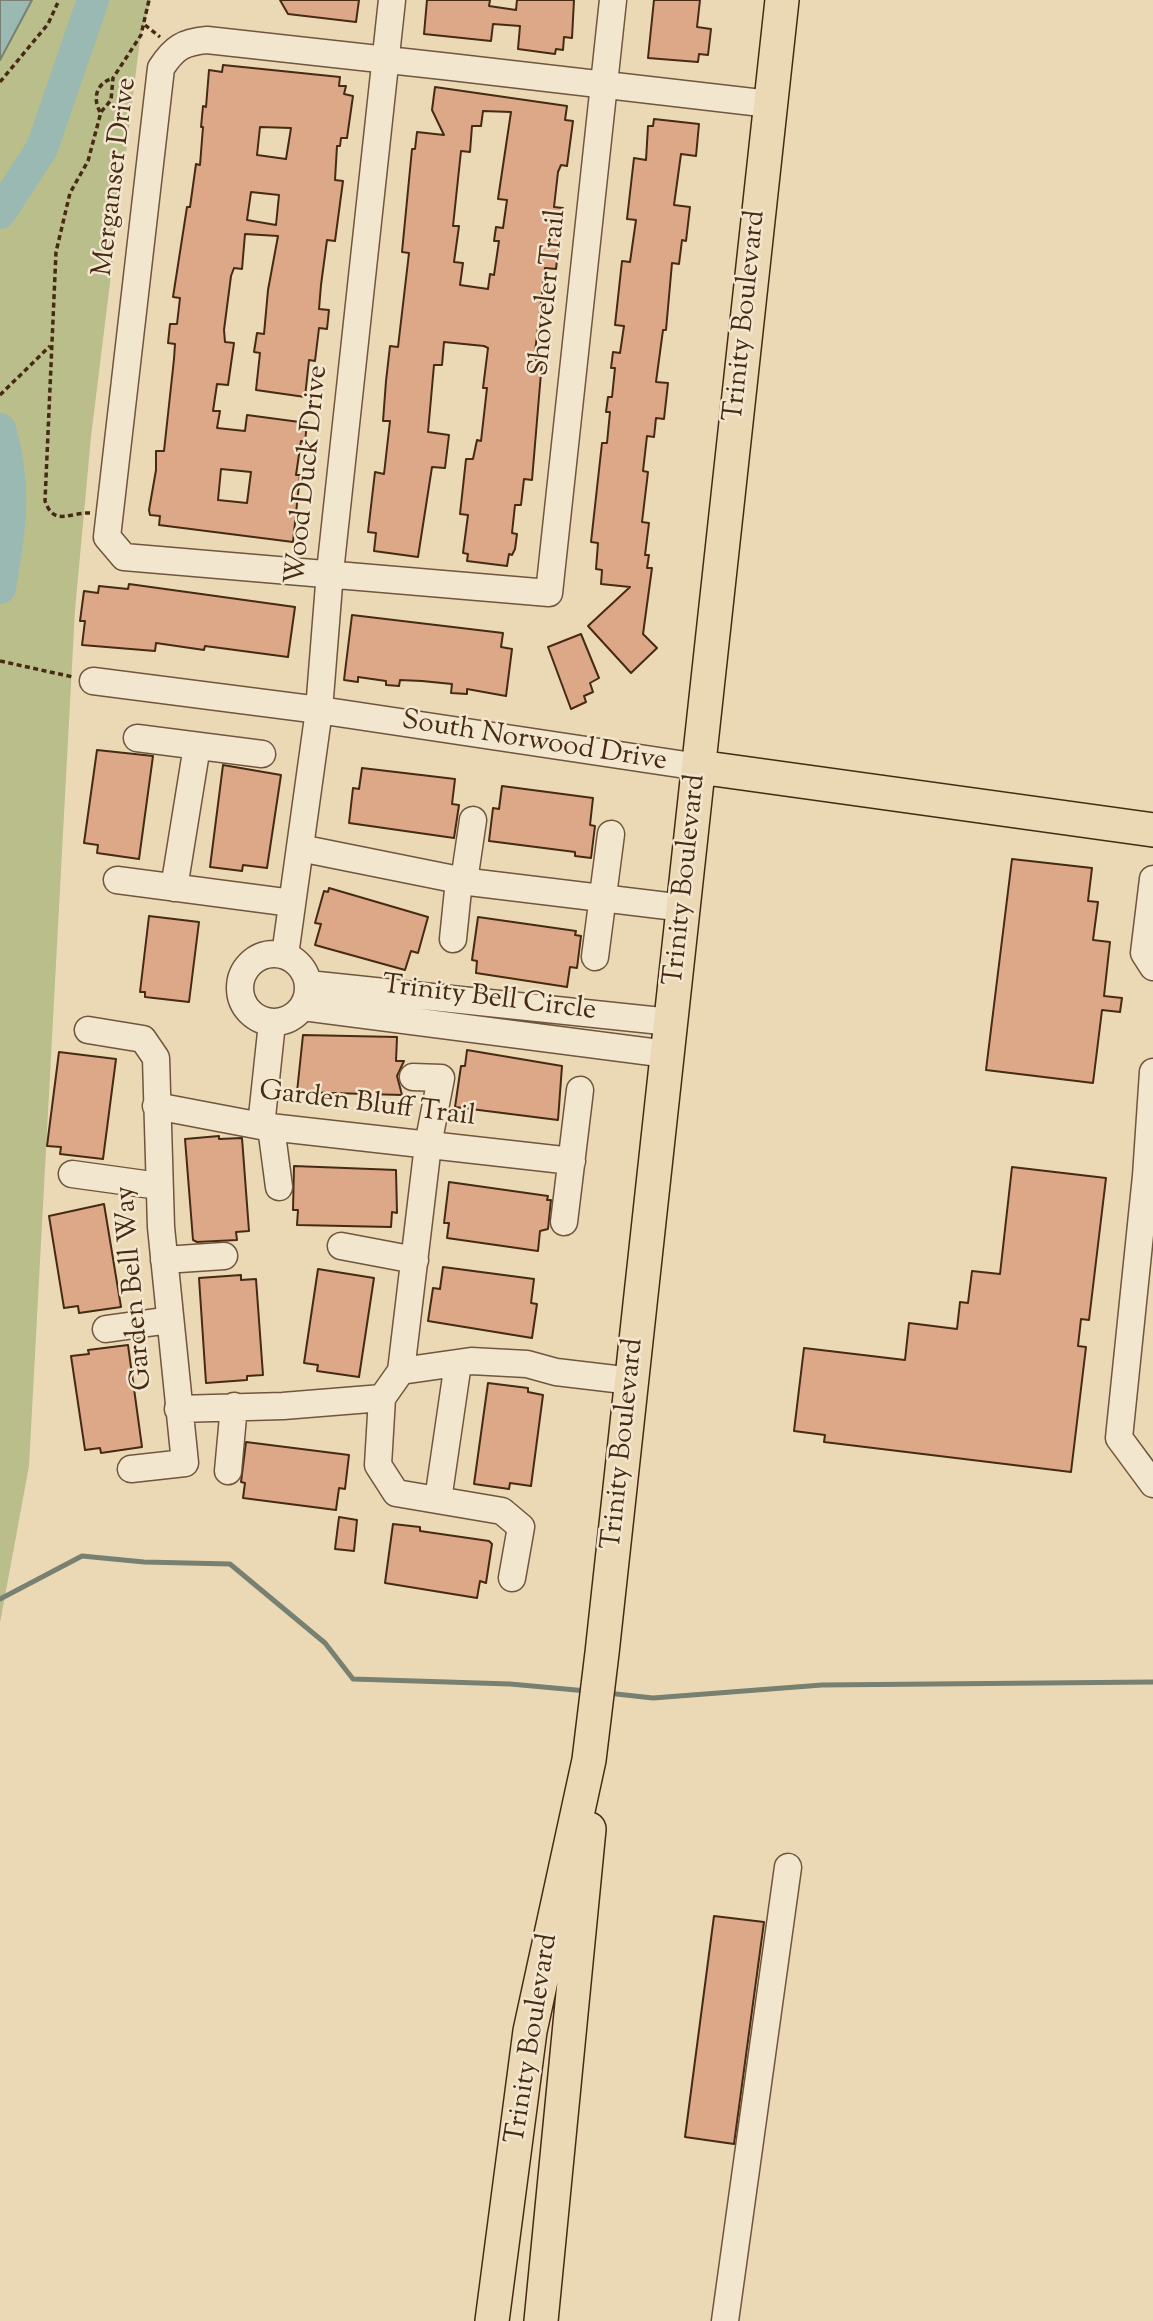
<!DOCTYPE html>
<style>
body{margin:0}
canvas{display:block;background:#ebd9b5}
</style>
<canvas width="1153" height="2321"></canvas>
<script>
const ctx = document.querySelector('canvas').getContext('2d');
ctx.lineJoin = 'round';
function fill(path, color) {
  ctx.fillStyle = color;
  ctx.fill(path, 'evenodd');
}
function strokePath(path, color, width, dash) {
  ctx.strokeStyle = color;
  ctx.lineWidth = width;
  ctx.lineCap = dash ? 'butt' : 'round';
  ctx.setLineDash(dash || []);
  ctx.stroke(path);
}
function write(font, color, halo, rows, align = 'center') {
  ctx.font = font + ' "Sorts Mill Goudy",serif';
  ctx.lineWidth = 5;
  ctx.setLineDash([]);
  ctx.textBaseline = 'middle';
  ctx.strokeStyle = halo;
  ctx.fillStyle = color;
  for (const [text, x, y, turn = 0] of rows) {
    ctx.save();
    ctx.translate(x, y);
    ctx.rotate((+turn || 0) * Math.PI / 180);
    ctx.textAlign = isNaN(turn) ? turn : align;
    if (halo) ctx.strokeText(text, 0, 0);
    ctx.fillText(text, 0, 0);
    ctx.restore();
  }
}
fill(new Path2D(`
 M0,0H151L140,39L91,437L75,610L29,1466L0,1623Z`), '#babe8b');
const water = new Path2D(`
 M0,0H32L0,60Z`);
fill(water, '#99b9b2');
strokePath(water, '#788072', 2);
strokePath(new Path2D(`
 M0,1599L82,1556L144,1562L230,1564L325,1643L353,1679L510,1684L587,1691
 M607,1693L653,1698L822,1685L1153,1682`), '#788072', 5);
strokePath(new Path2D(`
 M0,213L42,148L93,0
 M0,429C17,488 10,529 0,588`), '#99b9b2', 32);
const building = new Path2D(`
 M280,0H359L356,22L288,14Z
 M427,0H490L489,6L516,10L517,0H574L572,38L564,37L563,50L556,49L555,54L518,49L520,26L493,24L491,41L424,34Z
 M654,0H700L697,27L711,29L708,55L699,54L698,62L648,58Z
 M223,65L340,77L339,86H346L344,94L353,96L347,138H341L340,146H337L335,180L343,181L335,241L327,240L321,285L319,309L329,310L327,329L319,328L315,361L309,360L305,397L256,390L260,353L254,352L257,333L264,334L268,290L278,236L245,234L242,269L234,268L231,276L224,330L225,342L234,343L228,385L217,384L213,411H220L217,428L245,431L247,415L307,423L305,442L301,441L296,475H300L293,542L159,525L160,516L150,515L149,510L156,470V451H164L174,359L175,344L168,343L170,324H177L180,298L173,297L187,207H190L196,164L200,165L203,127H201L203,106L206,107L209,70L222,72ZM260,127L291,128L286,159L257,155ZM251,192L279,195L276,225L247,220ZM221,469L251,472L247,503L218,500Z
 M435,87L567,106L565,120L573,121L567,166L561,165L558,172L554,207L563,208L556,269L545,268L542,294L534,360L542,361L532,480L524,479L521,505H515L512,533L517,534L515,549L512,555L509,554L507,566L467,561L468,554L463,553L468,515L460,514L466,459H473L477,440L481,441L487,388H483L488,348L484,346L444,342L442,365H434L428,432L449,435L445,468L432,467L418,557L374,551L376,533L368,532L375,472L384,474L390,421H383L386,381L390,346L398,347L409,253L402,252L412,149H415L417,132L444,135L432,110ZM483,111L511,112L498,199L507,200L503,228L496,227L494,241H499L494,275L490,274L488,289L460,285L463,263L454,262L459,226H453L461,151L470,152L472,126H481Z
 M654,119L699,124L696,156L681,154L674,205L690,207L686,241L682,240L679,264L672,263L666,330H663L656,382L668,383L664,419L656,418L654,437L647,436L643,471L648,472L642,522L649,523L645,555H649L647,568H652L643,634L657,648L631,673L588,626L630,587L601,584L602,570L596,569L598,543L591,542L602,443H607L610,412H606L608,397H612L615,368H611L613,352L620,353L624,326L615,325L622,261L630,262L636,220L627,219L634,158L646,160L648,126H653Z
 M129,584L295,607L288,657L205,646L204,650L156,643L155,651L82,645L85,621H80L84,591L98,593L99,586L128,589Z
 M352,615L503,633L501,647L512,649L506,696L467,689V694L451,693L452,684L422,681L400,680L399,686L386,685V681L358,677V682L344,680Z
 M581,634L599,678L590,683L593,692L584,696L586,702L571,709L548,647Z
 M97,750L153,756L139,859L97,853L98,845L84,843Z
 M223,765L281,775L267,868L243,865L242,871L210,867Z
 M362,768L455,779L452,804L459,805L454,838L349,823L353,788L359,789Z
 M502,786L593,798L590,825L595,826L591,858L575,856V852L489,841L493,808L499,809Z
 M1012,859L1092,868L1088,901L1098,902L1093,940L1110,942L1104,996L1122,998L1120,1012L1102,1010L1093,1083L986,1070Z
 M329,888L428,917L418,953L411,951L405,970L315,945L321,924L315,923L324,891L328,892Z
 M149,916L199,922L189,1002L145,997V992H140Z
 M478,917L576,931L575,935L581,936L577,968L570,967L567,987L476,973L477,961L472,960Z
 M303,1035L397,1037L396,1061H404L397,1076L402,1095L297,1092Z
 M467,1050L562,1066L558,1120L455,1107L461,1066H465Z
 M59,1052L116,1059L103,1159L60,1154L61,1147L47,1146Z
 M219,1136V1139L242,1138L249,1231L236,1232L237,1240L197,1242L193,1240L185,1139Z
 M294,1166L396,1170L397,1213L392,1212L391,1227L297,1225L298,1210H293Z
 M1012,1167L1106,1178L1089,1320L1081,1319L1078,1346L1086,1347L1071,1472L824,1442L825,1435L794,1431L804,1348L905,1360L909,1323L957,1329L960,1302L968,1303L972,1271L1000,1274Z
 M449,1182L548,1196L547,1200H551L548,1229L540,1231L538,1251L447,1238L449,1223H444Z
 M104,1204L121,1307L79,1313L78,1306L64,1308L49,1216Z
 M443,1267L534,1279L531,1303L537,1304L532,1338L428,1321L433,1288L440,1289Z
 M318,1269L374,1278L359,1377L317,1371L318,1365L304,1363Z
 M241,1275V1280L256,1279L263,1375L247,1376V1380L206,1383L199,1278Z
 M128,1345L142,1447L101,1453L100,1448L85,1450L71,1356L89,1354L88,1350Z
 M488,1383L528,1388V1392L543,1395L531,1486L510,1483L509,1489L474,1484Z
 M246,1442L349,1455L345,1489L339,1488L336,1510L243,1498L245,1483L241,1482Z
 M339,1517L357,1520L354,1551L335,1549Z
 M393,1524L420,1527V1531L489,1541L492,1544L486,1583L480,1581L477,1598L385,1583Z
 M714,1916L764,1922L734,2144L685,2137Z`);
fill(building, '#dca887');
strokePath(building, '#462a13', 2);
const minor = new Path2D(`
 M613,0L604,84L549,593L124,557L107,537L161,68C174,48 183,42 207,40C395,60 582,82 770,104
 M93,681L319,710L699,767
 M137,738L262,754
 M300,848L469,882L684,908
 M1153,879L1144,953L1153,967
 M117,880L292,903
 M464,881L473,820
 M174,888L197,746
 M453,939L459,880
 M240 988a34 34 0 1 1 68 0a34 34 0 1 1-68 0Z
 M285,955L319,710L330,572L392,0
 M595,957L611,834
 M308,984L671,1022
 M303,1007L667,1054
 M88,1030L143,1039L156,1058L161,1227L185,1463L131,1469
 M1153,1072L1146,1176L1119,1438L1153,1484
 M413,1077L441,1078L428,1145L401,1371L382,1398L378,1465L396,1493L502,1511L521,1527L512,1578
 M156,1106L261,1126L572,1161
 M261,1126L272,1023
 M271,1127L279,1187
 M72,1174L159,1186
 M564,1222L580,1090
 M341,1246L415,1260
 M164,1260L224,1256
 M106,1329L170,1320
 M401,1371L471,1361L527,1364L556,1372L632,1381
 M178,1409L283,1406L382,1398
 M228,1471L234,1406
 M438,1500L458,1363
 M725,2321L788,1867`);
const major = new Path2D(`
 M699,767L1153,830
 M492,2321L530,2031L589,1760L602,1653L782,0
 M541,2321L589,1829`);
strokePath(minor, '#6f563c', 29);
strokePath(major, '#462a13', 36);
strokePath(new Path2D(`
 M145,25L160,37
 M0,82L48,24L59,0
 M100,112C92,97 97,83 113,78
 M0,395L50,346
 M90,513C70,512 54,527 45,501L56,252L70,193L88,161L101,112L111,100L113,78L141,35L149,0
 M0,661L73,677`), '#462a13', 3.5, [5, 3.5]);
strokePath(minor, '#f2e6cf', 26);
strokePath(major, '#ebd9b5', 33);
write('28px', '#462a13', '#f2e6cf', [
 ["Merganser Drive",117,177,-83],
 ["Shoveler Trail",550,293,-84],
 ["Trinity Boulevard",747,316,-84],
 ["Wood Duck Drive",309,475,-84],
 ["South Norwood Drive",534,743,9],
 ["Trinity Boulevard",687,880,-84],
 ["Trinity Bell Circle",489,1000,7],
 ["Garden Bluff Trail",367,1106,7],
 ["Garden Bell Way",136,1288,-95],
 ["Trinity Boulevard",625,1444,-84],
 ["Trinity Boulevard",534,2039,-81]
]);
</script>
